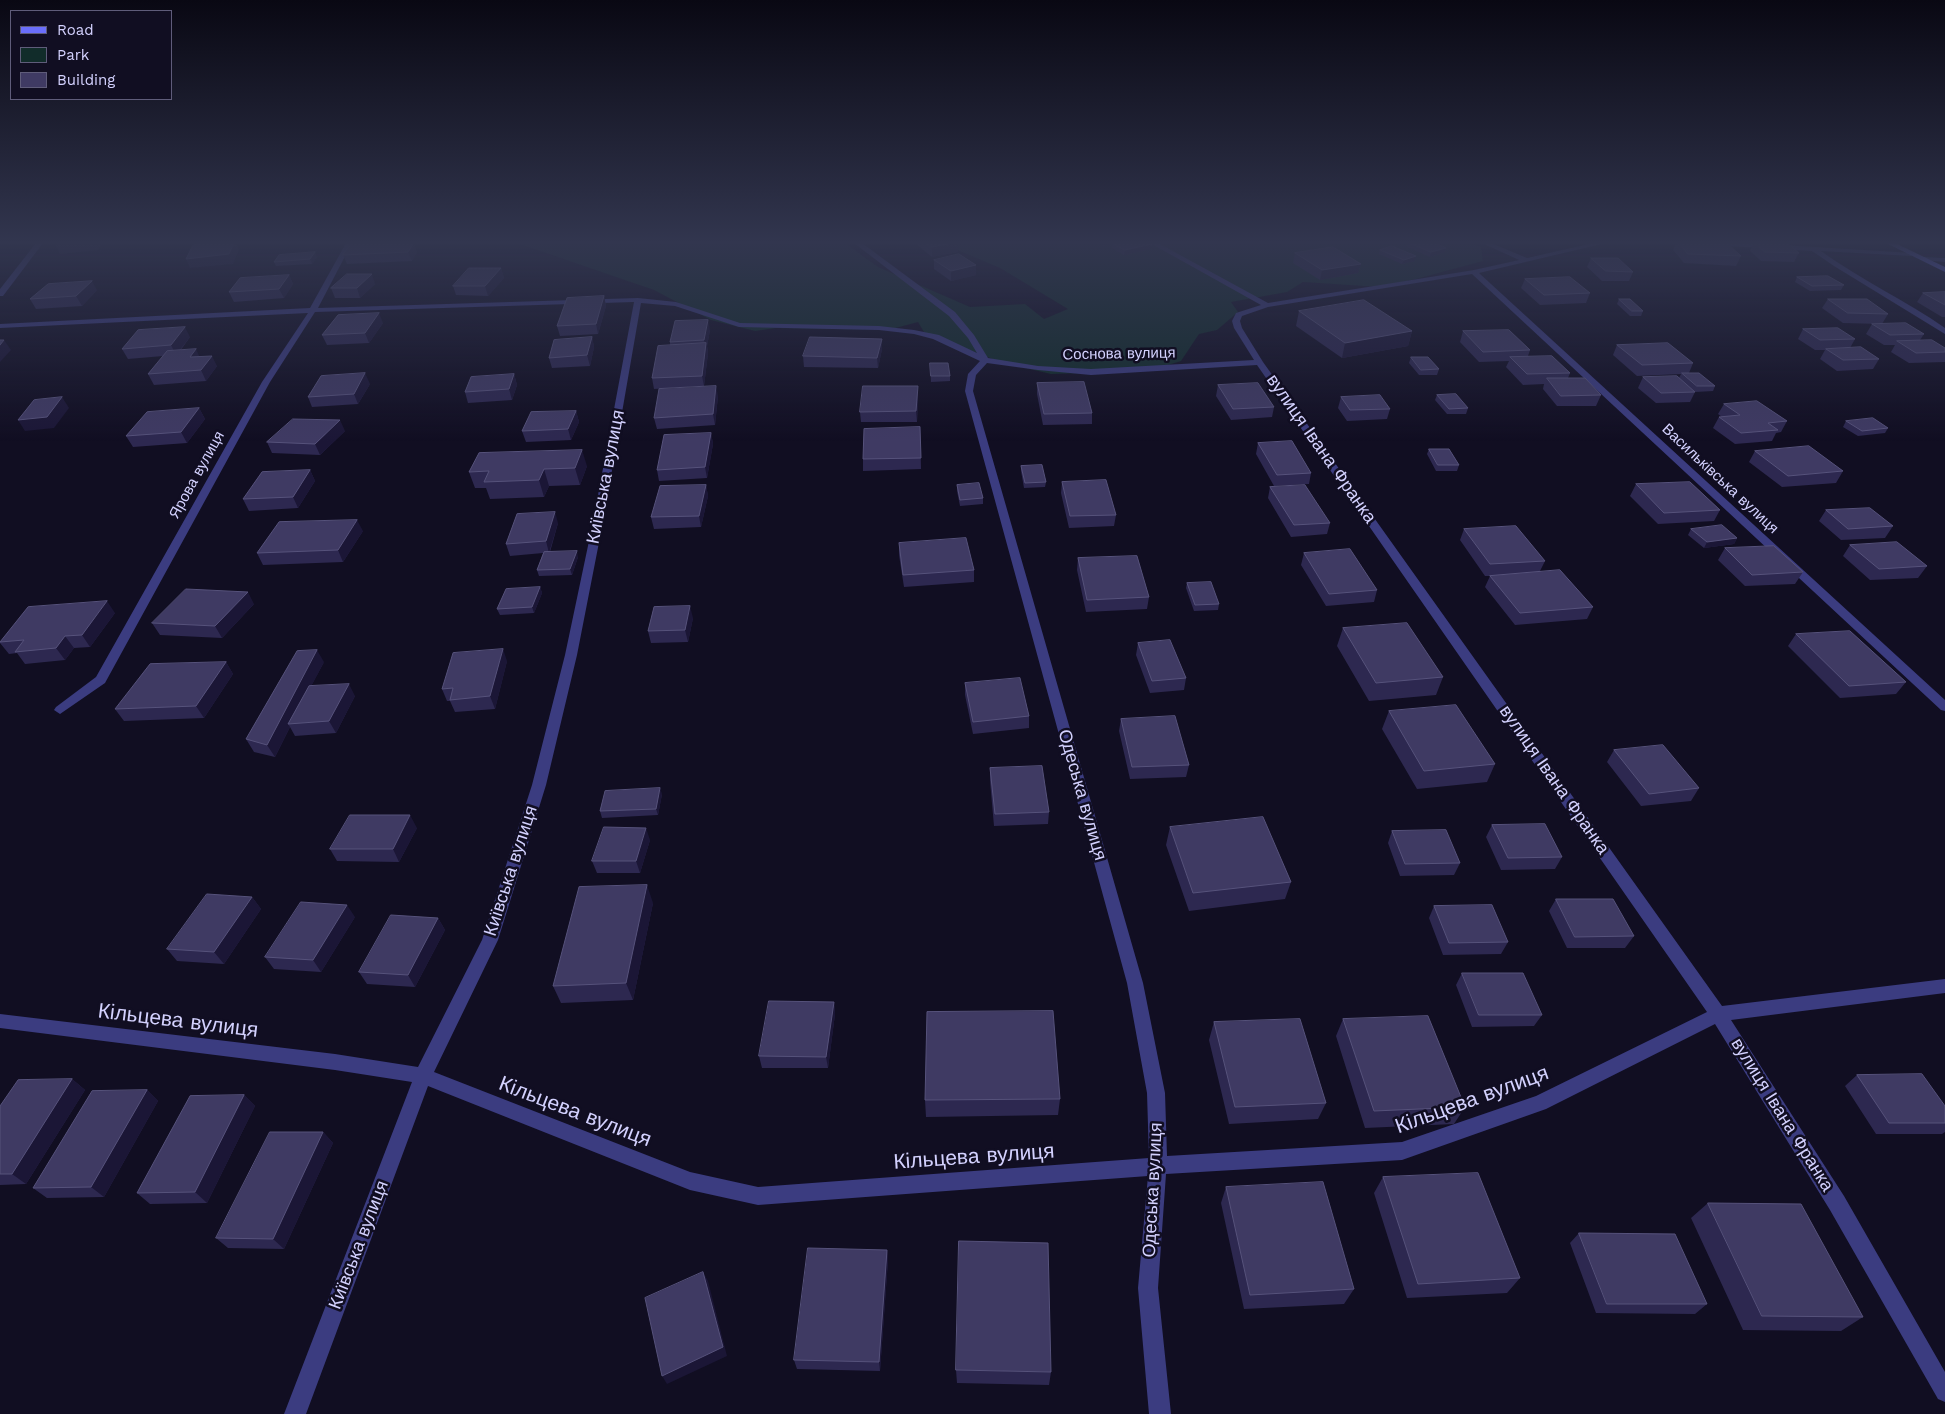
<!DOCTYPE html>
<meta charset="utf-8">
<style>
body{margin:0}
#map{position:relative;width:1945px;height:1414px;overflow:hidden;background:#110e22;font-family:"Work Sans",sans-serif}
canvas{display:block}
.legend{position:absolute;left:10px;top:10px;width:162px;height:90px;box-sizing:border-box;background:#110e22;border:1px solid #5f5c7a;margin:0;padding:6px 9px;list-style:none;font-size:15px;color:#d3d1fe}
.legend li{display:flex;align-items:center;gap:10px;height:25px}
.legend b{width:25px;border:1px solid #5f5c7a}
</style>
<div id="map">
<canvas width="1945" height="1414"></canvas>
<ul class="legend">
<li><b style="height:6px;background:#6a6efb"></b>Road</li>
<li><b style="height:14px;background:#112c2a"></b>Park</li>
<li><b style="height:14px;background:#3f3a63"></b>Building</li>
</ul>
</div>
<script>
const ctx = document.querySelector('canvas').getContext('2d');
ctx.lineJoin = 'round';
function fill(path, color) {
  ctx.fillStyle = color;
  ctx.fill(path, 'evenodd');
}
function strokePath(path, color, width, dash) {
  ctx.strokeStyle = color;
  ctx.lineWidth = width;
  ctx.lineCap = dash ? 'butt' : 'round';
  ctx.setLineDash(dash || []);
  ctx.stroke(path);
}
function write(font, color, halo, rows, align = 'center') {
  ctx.font = font + ' "Work Sans",sans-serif';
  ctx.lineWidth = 5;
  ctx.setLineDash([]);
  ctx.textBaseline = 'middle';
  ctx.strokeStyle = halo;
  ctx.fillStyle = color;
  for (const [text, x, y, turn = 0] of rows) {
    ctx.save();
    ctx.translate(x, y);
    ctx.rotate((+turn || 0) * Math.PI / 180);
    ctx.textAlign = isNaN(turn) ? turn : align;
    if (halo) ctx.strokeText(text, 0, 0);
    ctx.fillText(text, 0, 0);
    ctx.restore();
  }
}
fill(new Path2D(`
 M517,243H845L878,267L970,307L1025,304L1044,319L1068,309L1000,268L941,243H1470L1481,247L1483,261L1416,279L1379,287L1303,282L1287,292L1231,302L1238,312L1217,330L1199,334L1181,361L1149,371L1051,374L1000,362L924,332L918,322L888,330L776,328L755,331L711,320L654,290Z`), '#112c2a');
fill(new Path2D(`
 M36,243H43L3,296H0V289Z
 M346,243H352L318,308L638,298L676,302L740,323L879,326L914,330L939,335L977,353L968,338L949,316L854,243H862L955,312L974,335L988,358L1038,366L1091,369L1254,360L1234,328L1232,321L1236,313L1261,305L1150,243H1158L1268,303L1474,270L1519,260L1482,243H1491L1527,258L1593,243H1606L1479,273L1945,700V711L1941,710L1472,274L1268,307L1242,316L1240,321L1242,328L1263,362L1722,1006L1945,979V993L1731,1020L1844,1196L1945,1372V1402L1938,1399L1830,1210L1715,1024L1546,1109L1402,1160L1166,1174L1158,1288L1171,1414H1149L1138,1288L1148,1176L758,1205L690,1190L428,1086L306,1414H284L412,1082L335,1070L0,1028V1014L335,1054L418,1067L482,940L532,785L565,655L593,522L634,302L315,312L270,382L105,683L60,714L54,710L56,707L96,677L262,382L308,313L0,328V324L310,308ZM641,303L675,306L739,327L879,330L914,334L933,339L980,361L968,374L965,391L1127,983L1147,1093L1149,1158L758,1187L690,1172L434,1072L498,940L546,785L577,655L603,522ZM987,363L1038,370L1091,375L1257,365L1707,1012L1536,1096L1402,1142L1167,1156L1165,1093L1143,983L973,391L976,375Z
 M1706,243H1750L1913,253L1914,254L1911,256L1821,251C1861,280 1905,300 1945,328V334L1834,266L1812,251L1709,245Z
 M1924,257L1945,258V262L1922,260L1921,259Z`), '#3b3c80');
fill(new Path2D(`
 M1886,243H1895L1945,267V272Z`), '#6a6efb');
fill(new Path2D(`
 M352,243H393L417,252L412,261L347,264L343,255Z
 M915,243H958V252L932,257Z
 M1112,243L1151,249L1124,255L1112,248Z
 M1408,243H1435L1446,248L1445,252L1430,257L1407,247Z
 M1676,243H1723L1741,256L1736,266L1684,263L1673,250Z
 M1754,243H1782L1799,253L1794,262L1761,261L1750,251Z
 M1380,250L1416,256L1414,261L1402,264L1379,254Z
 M1295,253L1361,264L1358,273L1320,280L1293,263Z
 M317,257L312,264L276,266L274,262Z
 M1591,258L1633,272L1629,281H1602L1587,267Z
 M934,260L976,265V275L951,281L934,269Z
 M501,268L504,278L488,296L456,295L453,286Z
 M289,275L293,284L284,298L234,302L229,292Z
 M1797,277L1844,285L1841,290L1810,291L1795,282Z
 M1525,279L1590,293L1586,303L1540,305L1521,288Z
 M375,284L360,298H335L331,288Z
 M97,290L82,306L36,309L30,299Z
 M1945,292V317H1942L1917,302L1923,293Z
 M604,296L606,306L598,334L560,336L557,326Z
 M1619,299L1643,311L1641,316H1630L1617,304Z
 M1828,299L1888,314L1882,324L1843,323L1822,308Z
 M1299,311L1412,331L1408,346L1342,358L1296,326Z
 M383,323L369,343L327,345L322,335Z
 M1872,324L1924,334L1920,340L1945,348V362L1909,363L1891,352L1895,345H1884L1866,334Z
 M1803,329L1855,339L1850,348L1879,359L1873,369L1837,371L1820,359L1825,350H1815L1798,339Z
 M710,330L707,346L708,353L704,386L654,389L652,378L670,345V342Z
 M1463,331L1530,350L1528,356L1570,373L1568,378L1601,395L1596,406H1557L1543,389L1544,384L1523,385L1506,367L1509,361L1479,362L1460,342Z
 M190,337L180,351L199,356L217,366L206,381L154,385L148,374L163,356L128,359L122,349Z
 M592,337L594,347L590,366L552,368L549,358Z
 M1617,345L1693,363L1689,373L1715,386L1713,391L1695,392L1690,402L1656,403L1638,388L1643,377L1679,378L1681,374L1637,376L1613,355Z
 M882,349L878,368L804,367L803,356Z
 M1411,357L1439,369L1437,375H1419L1409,363Z
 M930,363L950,376V381L931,382Z
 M514,374L517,385L512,400L468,403L465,392Z
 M1037,383L1092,413V424L1043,425L1037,394Z
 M370,384L358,404L312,407L308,397Z
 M1218,385L1274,407L1272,417L1231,420L1216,396Z
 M1437,395L1468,408L1466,414H1447L1435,400Z
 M718,396L715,425L657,429L654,418Z
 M918,397L917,422H861L860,412Z
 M1341,397L1390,409L1387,419L1347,421L1338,408Z
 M1724,404L1787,421L1781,432L1776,433L1772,441L1735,444L1713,428L1719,417H1722L1718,414Z
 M199,408L205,419L187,443L133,447L126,436Z
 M576,411L579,422L571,440L526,442L522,431Z
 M1846,421L1888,428L1885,433L1858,436L1843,427Z
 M920,427L921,469L863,471V459Z
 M345,431L320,455L272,453L267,442Z
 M711,433L713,444L707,478L659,481L657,470Z
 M1258,443L1311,473L1309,484L1274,486L1256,454Z
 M1429,449L1459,465L1457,471H1436L1427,454Z
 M1755,451L1843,471L1836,483L1782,487L1749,462Z
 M587,466L580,485L549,486L544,497L490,499L486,488H475L469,472Z
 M1021,466L1046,482L1045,487L1024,488L1021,471Z
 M310,470L315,481L298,508L249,511L243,499Z
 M1062,482L1116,515L1114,526L1069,528L1061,493Z
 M1636,484L1720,510L1714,521L1658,524L1630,496Z
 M706,485L708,496L701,527L654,529L651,517Z
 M957,485L983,498V504L960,506L957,491Z
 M1270,487L1330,523L1327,534L1291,537L1268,498Z
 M1826,510L1893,526L1885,538L1841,540L1819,521Z
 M558,523L550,552L578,557L572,575L539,576L537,570L543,553L510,556L506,544Z
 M1464,529L1545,561L1540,571L1593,607L1587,619L1515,625L1485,587L1490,576H1485L1460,540Z
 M1691,529L1737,538L1734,544L1704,548L1688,535Z
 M363,531L343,562L263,565L257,553Z
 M899,543L974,570V582L904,587L899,555Z
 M1850,545L1927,566L1918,578L1870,580L1843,556Z
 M1725,548L1803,572L1795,584L1745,586L1718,560Z
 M1304,553L1377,590L1374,602L1326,606L1301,565Z
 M1078,558L1149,597L1147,609L1086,612L1077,570Z
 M1187,583L1219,604L1218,610L1194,611L1186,588Z
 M540,587L542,593L534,613L500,615L497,609Z
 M254,604L222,638L160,635L152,623Z
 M115,613L90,647L74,648L65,660L25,664L17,653L9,654L0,643V641Z
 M693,618L688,642L651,643L648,631Z
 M1343,628L1443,677L1436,695L1369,701L1337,646Z
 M1796,634L1906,682L1896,694L1840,698L1788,646Z
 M1138,643L1186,678L1184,690L1150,693L1136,655Z
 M507,661L495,709L455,712L450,701H447L442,689Z
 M226,662L233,674L204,718L124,721L115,709Z
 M324,662L311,686L355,696L336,733L295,736L290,727L275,757L254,752L246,739Z
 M965,683L1029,716V728L973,734L965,695Z
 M1389,711L1495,764L1487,782L1417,789L1382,729Z
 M1121,719L1189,765L1186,777L1130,779L1119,731Z
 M1614,750L1699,788L1691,801L1641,806L1607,762Z
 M990,768L1049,812L1048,824L994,826L990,781Z
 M662,794L658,815L602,818L600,811Z
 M1492,825L1562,857L1555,869L1501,870L1486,837Z
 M1170,827L1291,882L1285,899L1189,911L1166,845Z
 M417,828L399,862L337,861L330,849Z
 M1392,831L1460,863L1454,875L1400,876L1388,843Z
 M650,840L640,873H597L592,861Z
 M252,897L261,909L224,964L177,961L167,949Z
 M1556,899L1634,936L1625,948H1567L1549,911Z
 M653,903L633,1000L561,1003L553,986Z
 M1434,906L1508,942L1501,954L1443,955L1429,918Z
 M355,917L321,972L274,969L265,957Z
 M438,918L445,930L415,987L367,984L359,972Z
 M1462,973L1542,1015L1534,1026L1472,1027L1456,985Z
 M834,1002L835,1014L828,1068H762L759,1056Z
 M1343,1019L1465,1107L1454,1124L1365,1128L1336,1036Z
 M1214,1022L1326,1103L1318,1119L1229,1124L1209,1040Z
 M1857,1075L1945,1106V1132L1942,1134H1876L1845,1086Z
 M72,1079L85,1090L26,1184L0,1185V1106Z
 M147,1090L158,1101L104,1197L47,1198L33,1188Z
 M244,1095L255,1106L207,1203L150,1204L137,1193Z
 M1060,1099L1058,1115L926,1117L925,1100Z
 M323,1132L333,1143L284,1249L228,1248L216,1238Z
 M1383,1177L1520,1278L1507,1293L1407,1298L1374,1193Z
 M1226,1187L1354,1289L1344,1304L1244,1309L1221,1203Z
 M1708,1203L1863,1317L1841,1331L1743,1330L1691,1218Z
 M1579,1233L1707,1304L1695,1314L1596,1313L1570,1243Z
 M887,1250L888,1260L880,1371L797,1369L794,1360Z
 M956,1370L1051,1372L1049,1385L957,1383Z`), '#2d2850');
fill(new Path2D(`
 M66,243H102L98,250L60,254L55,244Z
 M234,243H236L239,250L233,264L190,268L186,259Z
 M414,243L417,252L412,261L408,252Z
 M953,243H958V252L932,257V247Z
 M1102,243H1112L1102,246Z
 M1152,244L1151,249L1124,255L1125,250Z
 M1446,248L1445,252L1430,257L1431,252Z
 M315,252L317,257L312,264L310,259Z
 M1416,256L1414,261L1402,264L1404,260Z
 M1361,264L1358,273L1320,280L1322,270Z
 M976,265V275L951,281V271Z
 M501,268L504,278L488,296L485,286Z
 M372,274L375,284L360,298L357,288Z
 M289,275L293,284L284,298L279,289Z
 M92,281L97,290L82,306L76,296Z
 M604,296L606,306L598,334L596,324Z
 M379,313L383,323L369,343L365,333Z
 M708,320L710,330L707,346L708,353L704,386L702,376L706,348L704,340Z
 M185,327L190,337L176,355L171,345Z
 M1412,331L1408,346L1342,358L1345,343Z
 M592,337L594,347L590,366L587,355Z
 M882,339V349L878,368L877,358Z
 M4,340L11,350L0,362V345Z
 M196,349L201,360L190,357Z
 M212,356L217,366L206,381L201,370Z
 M365,373L370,384L358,404L354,394Z
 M514,374L517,385L512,400L509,389Z
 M716,386L718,396L715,425L713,414Z
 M918,386V397L917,422L916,411Z
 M62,397L69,408L54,428L25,431L18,420Z
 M199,408L205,419L187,443L181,432Z
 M576,411L579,422L571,440L568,429Z
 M340,420L345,431L320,455L315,444Z
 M711,433L713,444L707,478L705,467Z
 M582,450L587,466L580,485L575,468Z
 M544,469L549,486L544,497L539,480Z
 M310,470L315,481L298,508L293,497Z
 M706,485L708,496L701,527L699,516Z
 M555,512L558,523L549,553L546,541Z
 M357,520L363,531L343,562L338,550Z
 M1737,538L1734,544L1704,548L1707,542Z
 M577,551L578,557L572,575L570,569Z
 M540,587L542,593L534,613L532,607Z
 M248,592L254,604L222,638L215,626Z
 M107,601L115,613L90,647L82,635Z
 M690,606L693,618L688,642L685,630Z
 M65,636L74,648L65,660L56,648Z
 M503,649L507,661L495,709L490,696Z
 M317,650L324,662L292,723L288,724L290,727L275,757L267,745Z
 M226,662L233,674L204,718L196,706Z
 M349,684L355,696L336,733L329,721Z
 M660,788L662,794L658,815L656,809Z
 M410,815L417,828L399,862L393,849Z
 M646,828L650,840L640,873L636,861Z
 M647,885L653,903L633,1000L626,983Z
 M252,897L261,909L224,964L214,952Z
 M347,905L355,917L321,972L313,960Z
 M438,918L445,930L415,987L408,975Z
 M834,1002L835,1014L828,1068L826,1057Z
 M72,1079L85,1090L26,1184L12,1174Z
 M147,1090L158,1101L104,1197L91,1187Z
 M244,1095L255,1106L207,1203L195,1192Z
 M323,1132L333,1143L284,1249L273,1239Z
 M887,1250L888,1260L880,1371L879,1362Z
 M703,1272L708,1281L727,1356L667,1384L662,1376Z`), '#1b1636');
const building = new Path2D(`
 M214,243H234L229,254L186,259L193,245Z
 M352,243H384L383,244L414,243L408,252L343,255Z
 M926,243H953L932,247Z
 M1112,243H1150L1152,244L1125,250Z
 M1410,243H1435L1446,248L1431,252Z
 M1680,243L1728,244L1741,256L1688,254Z
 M1755,243H1787L1799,253L1765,252Z
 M1392,246L1416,256L1404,260L1380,250Z
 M1333,247L1361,264L1322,270L1295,253Z
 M315,252L310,259L274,262L279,255Z
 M959,254L976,265L951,271L934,260Z
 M1591,258H1618L1633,272L1606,271Z
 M469,268H501L485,286H453Z
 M347,274H372L357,288H331Z
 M289,275L279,289L229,292L240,278Z
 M1828,276L1844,285L1812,286L1797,277Z
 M1570,277L1590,293L1544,295L1525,279Z
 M92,281L76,296L30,299L48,284Z
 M1945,292V305L1923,293Z
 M604,296L596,324L557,326L567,298Z
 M1619,299H1630L1643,311H1632Z
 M1828,299H1867L1888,314L1848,313Z
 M1364,300L1412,331L1345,343L1299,311Z
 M379,313L365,333L322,335L338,315Z
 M708,320L704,340L670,342L675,321Z
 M1906,323L1924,334L1890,335L1872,324Z
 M185,327L171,345L122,349L138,330Z
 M1838,328L1855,339L1820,340L1803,329Z
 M1509,330L1530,350L1483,352L1463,331Z
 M592,337L587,355L549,358L554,340Z
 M810,337L882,339L877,358L803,356Z
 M0,340H4L0,345Z
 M1932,340L1945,348V352L1916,353L1897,341Z
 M706,343L702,376L652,378L658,346Z
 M1668,343L1693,363L1642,365L1617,345Z
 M1861,347L1879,359L1843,360L1826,349Z
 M196,349L190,357L212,356L201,370L148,374L167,351Z
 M1552,356L1570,373L1527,374L1510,357Z
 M1411,357H1428L1439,369L1421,370Z
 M930,363H948L950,376H931Z
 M365,373L354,394L308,397L321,376Z
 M1682,373H1699L1715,386H1697Z
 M514,374L509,389L465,392L471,377Z
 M1677,376L1695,392L1661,393L1643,377Z
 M1547,378H1585L1601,395L1561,396Z
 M1084,382L1092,413L1044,414L1037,383Z
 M1258,383L1274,407L1233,409L1218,385Z
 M716,386L713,414L654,418L659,389Z
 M863,386H918L916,411L860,412Z
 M1456,394L1468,408L1449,409L1437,395Z
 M1380,395L1390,409L1350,410L1341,397Z
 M62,397L47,417L18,420L34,400Z
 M1757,401L1787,421L1768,423L1778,430L1741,433L1719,417L1740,415L1724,404Z
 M199,408L181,432L126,436L147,412Z
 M576,411L568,429L522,431L531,412Z
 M1873,418L1888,428L1862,431L1846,421Z
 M293,419L340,420L315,444L267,442Z
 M920,427L921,458L863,459L864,429Z
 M711,433L705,467L657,470L664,435Z
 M1292,441L1311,473L1277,475L1258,443Z
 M1809,446L1843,471L1788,476L1755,451Z
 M1429,449H1449L1459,465H1438Z
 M582,450L575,468L544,469L539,480L484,482L489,471L469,472L479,453Z
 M1042,465L1046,482L1025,483L1021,466Z
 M310,470L293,497L243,499L262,472Z
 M1106,480L1116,515L1070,516L1062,482Z
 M1690,482L1720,510L1664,513L1636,484Z
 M979,483L983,498L960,500L957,485Z
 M706,485L699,516L651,517L660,486Z
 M1305,485L1330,523L1294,525L1270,487Z
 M1870,508L1893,526L1848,529L1826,510Z
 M555,512L546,541L506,544L517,514Z
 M357,520L338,550L257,553L279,522Z
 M1722,525L1737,538L1707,542L1691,529Z
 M1516,526L1545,561L1490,564L1464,529Z
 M966,538L974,570L903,575L899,543Z
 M1897,542L1927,566L1879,569L1850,545Z
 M1774,546L1803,572L1752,575L1725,548Z
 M1350,549L1377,590L1329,594L1304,553Z
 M577,551L570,569L537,570L544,552Z
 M1137,556L1149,597L1087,600L1078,558Z
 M1560,570L1593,607L1520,613L1490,576Z
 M1211,582L1219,604L1195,605L1187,583Z
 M540,587L532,607L497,609L506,589Z
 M186,589L248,592L215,626L152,623Z
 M107,601L82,635L65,636L56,648L15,652L24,640L0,642L28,607Z
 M690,606L685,630L648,631L654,607Z
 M1407,623L1443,677L1376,683L1343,628Z
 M1850,631L1906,682L1849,686L1796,634Z
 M1170,640L1186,678L1152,681L1138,643Z
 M503,649L490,696L450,700L453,688L442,689L453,653Z
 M317,650L267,745L246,739L297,651Z
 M226,662L196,706L115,709L150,664Z
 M1020,678L1029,716L973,722L965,683Z
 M349,684L329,721L288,724L309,686Z
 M1456,705L1495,764L1424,771L1389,711Z
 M1175,716L1189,765L1132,767L1121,719Z
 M1663,745L1699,788L1649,794L1614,750Z
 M1042,766L1049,812L995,814L990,768Z
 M660,788L656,809L600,811L605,791Z
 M350,815H410L393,849H330Z
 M1263,817L1291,882L1193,893L1170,827Z
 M1545,824L1562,857L1508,858L1492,825Z
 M604,827L646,828L636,861H592Z
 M1446,830L1460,863L1405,864L1392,831Z
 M647,885L626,983L553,986L579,887Z
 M207,894L252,897L214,952L167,949Z
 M1556,899H1613L1634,936L1575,937Z
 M301,902L347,905L313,960L265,957Z
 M1492,905L1508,942L1449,943L1434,906Z
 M391,915L438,918L408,975L359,972Z
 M1462,973H1523L1542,1015H1479Z
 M769,1001L834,1002L826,1057L759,1056Z
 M1053,1011L1060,1099L925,1100L927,1012Z
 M1428,1016L1465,1107L1374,1111L1343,1019Z
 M1300,1019L1326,1103L1235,1107L1214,1022Z
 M1922,1074L1945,1106V1123H1889L1857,1075Z
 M72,1079L12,1174H0V1106L18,1080Z
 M147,1090L91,1187L33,1188L92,1091Z
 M244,1095L195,1192L137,1193L190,1096Z
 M270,1132H323L273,1239L216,1238Z
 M1478,1173L1520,1278L1418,1284L1383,1177Z
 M1323,1182L1354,1289L1250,1295L1226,1187Z
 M1708,1203L1801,1204L1863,1317L1762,1316Z
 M1579,1233L1675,1234L1707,1304H1607Z
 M959,1241L1048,1243L1051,1372L956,1370Z
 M808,1248L887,1250L879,1362L794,1360Z
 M703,1272L723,1347L662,1376L645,1298Z`);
fill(building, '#3f3a63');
strokePath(building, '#56527b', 1);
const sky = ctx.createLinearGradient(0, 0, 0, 441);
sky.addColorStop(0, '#090813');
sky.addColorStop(0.55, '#32364f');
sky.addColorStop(1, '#32364f00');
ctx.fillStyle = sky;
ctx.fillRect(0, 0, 1945, 441);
write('15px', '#d3d1fe', '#110e22', [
 ["Соснова вулиця",1119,354,-1],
 ["Ярова вулиця",197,475,-61],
 ["Васильківська вулиця",1720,479,43]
]);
write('18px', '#d3d1fe', '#110e22', [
 ["вулиця Івана Франка",1321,449,55],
 ["Київська вулиця",606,477,-79],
 ["вулиця Івана Франка",1554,780,55],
 ["Одеська вулиця",1082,795,74],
 ["Київська вулиця",511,871,-72],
 ["вулиця Івана Франка",1782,1115,58],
 ["Одеська вулиця",1153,1190,-87],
 ["Київська вулиця",359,1245,-69]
]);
write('21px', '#d3d1fe', '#110e22', [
 ["Кільцева вулиця",178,1021,7],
 ["Кільцева вулиця",1472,1100,-20],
 ["Кільцева вулиця",575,1112,21],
 ["Кільцева вулиця",974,1157,-4]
]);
</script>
